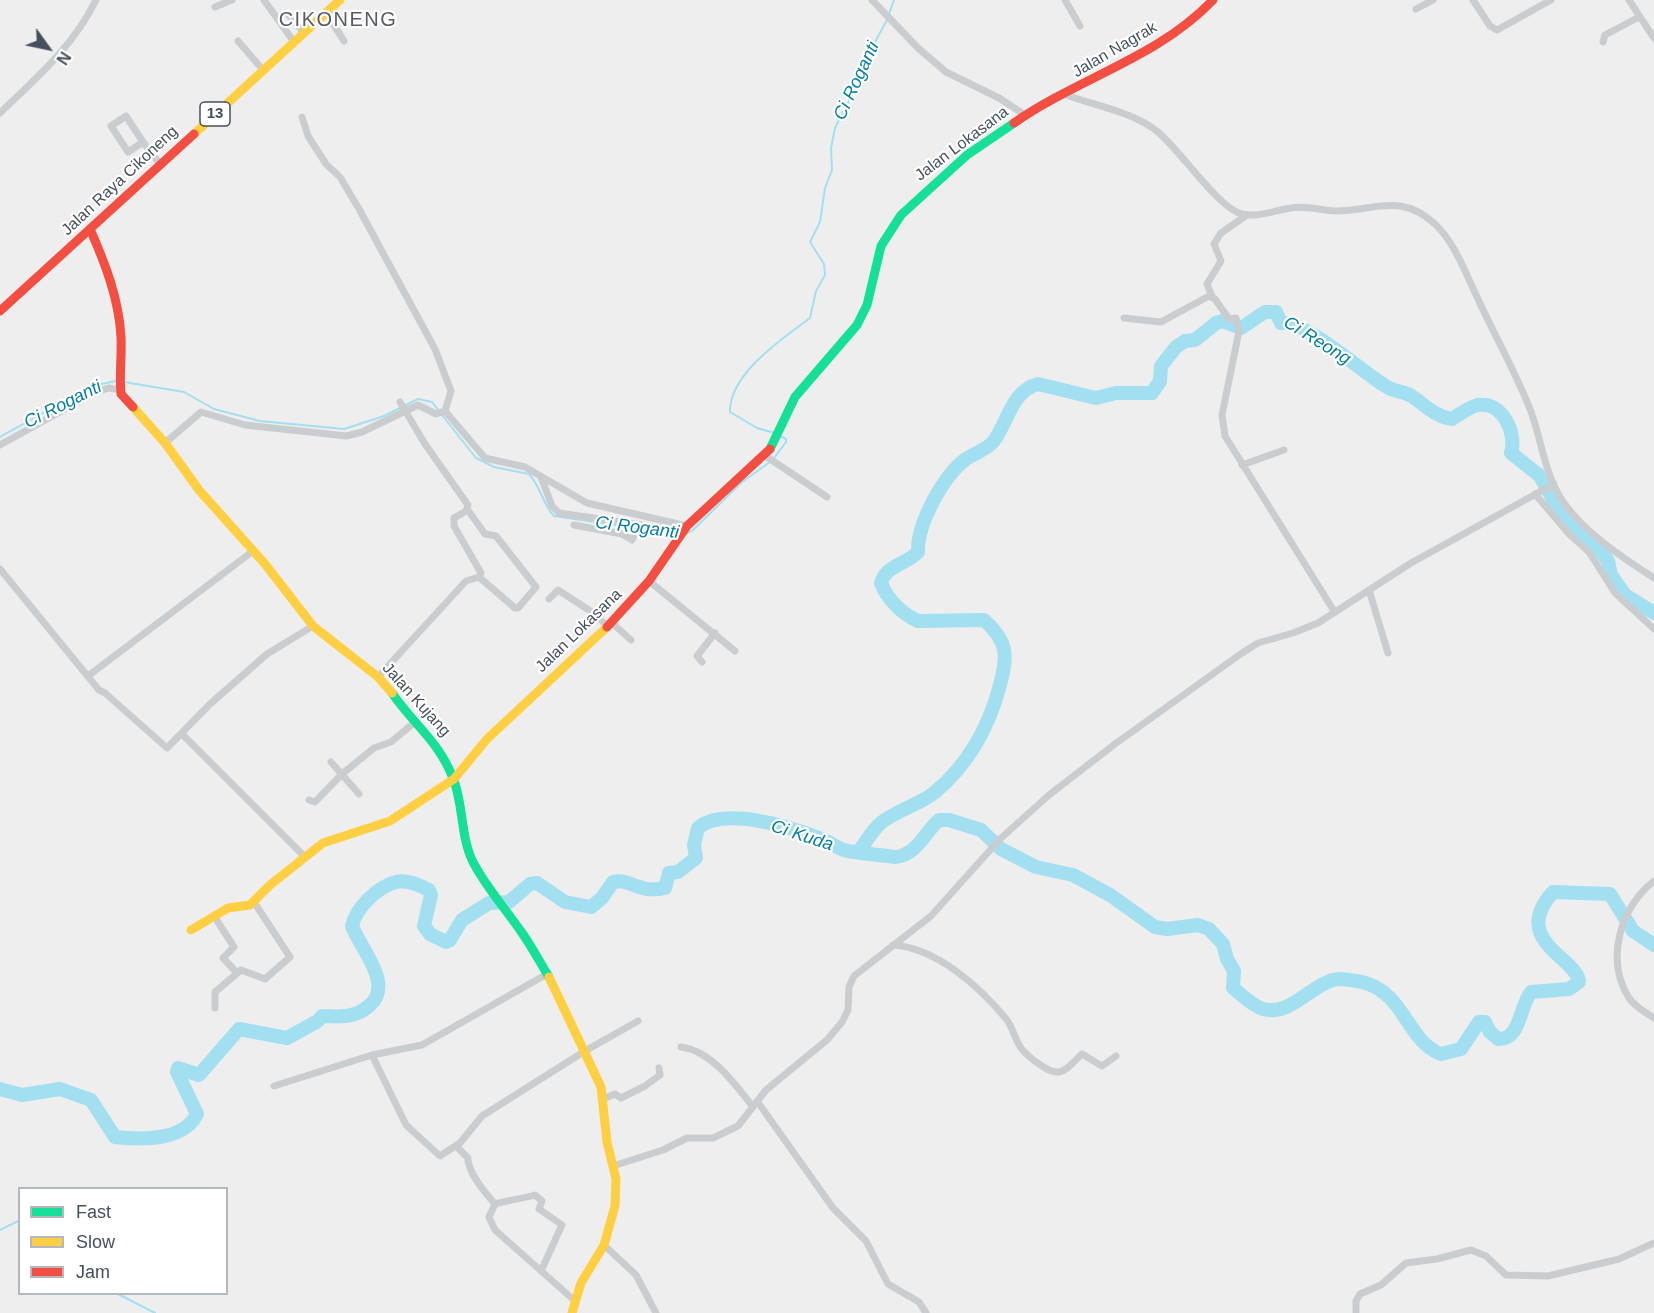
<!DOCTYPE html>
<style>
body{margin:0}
#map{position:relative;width:1654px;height:1313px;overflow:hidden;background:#efeeee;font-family:Helvetica,sans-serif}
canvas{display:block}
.legend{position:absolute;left:18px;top:1187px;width:210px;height:108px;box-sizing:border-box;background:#fff;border:2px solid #b4b9be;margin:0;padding:8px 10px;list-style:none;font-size:18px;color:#44505c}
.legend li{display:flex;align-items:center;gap:12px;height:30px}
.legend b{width:30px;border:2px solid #b4b9be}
.north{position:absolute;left:18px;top:18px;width:60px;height:60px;-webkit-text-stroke:4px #fff;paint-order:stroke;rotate:123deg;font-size:16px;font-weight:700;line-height:24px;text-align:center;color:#44505c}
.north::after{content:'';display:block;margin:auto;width:21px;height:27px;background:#44505c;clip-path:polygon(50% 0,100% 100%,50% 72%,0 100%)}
</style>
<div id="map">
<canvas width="1654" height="1313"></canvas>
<ul class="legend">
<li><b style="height:8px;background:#16e098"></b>Fast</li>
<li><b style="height:8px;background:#ffcf43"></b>Slow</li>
<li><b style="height:8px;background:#f24e42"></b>Jam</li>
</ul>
<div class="north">N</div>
</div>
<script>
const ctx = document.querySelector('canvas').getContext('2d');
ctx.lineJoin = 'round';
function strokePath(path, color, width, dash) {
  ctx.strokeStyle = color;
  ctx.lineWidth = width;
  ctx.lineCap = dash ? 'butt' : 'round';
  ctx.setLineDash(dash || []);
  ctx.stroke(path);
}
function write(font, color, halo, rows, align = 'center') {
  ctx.font = font + ' Helvetica,sans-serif';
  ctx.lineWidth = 4.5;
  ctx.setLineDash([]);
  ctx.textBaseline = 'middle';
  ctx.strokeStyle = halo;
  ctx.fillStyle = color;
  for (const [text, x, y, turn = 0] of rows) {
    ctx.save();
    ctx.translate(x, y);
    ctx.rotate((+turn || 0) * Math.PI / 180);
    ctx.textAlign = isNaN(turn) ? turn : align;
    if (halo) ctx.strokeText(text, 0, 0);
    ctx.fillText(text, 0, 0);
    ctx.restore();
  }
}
strokePath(new Path2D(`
 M889,14L894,0
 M124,382L184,392L214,409L260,421L344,429L384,416L418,399L432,402L439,411
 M442,415L476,458L494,467L529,474C541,487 542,503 554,516L677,534
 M775,433L757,428L730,412C729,374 782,339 810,318L816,291L825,275L824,264L810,242L820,222L825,188L832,170L831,148L835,128L853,93L859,71L887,20
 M0,437L92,386L116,381
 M774,458L786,442V439L780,436
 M686,534L693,530L742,482L770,462
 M0,1230L20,1220
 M118,1294L155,1313`), '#a2dff1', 2);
strokePath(new Path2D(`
 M859,851C866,842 873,829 882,822C898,810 918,805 934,793C968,765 989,727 1000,685C1008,656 1008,641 984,620L918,621C902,614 887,599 881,583C886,565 907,564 918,552C917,524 943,476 966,459C975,453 986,450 993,442C1008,423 1011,391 1038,384L1096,398L1116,393H1152L1160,381L1161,366L1176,347L1185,341L1195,340L1216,323L1222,321L1241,328L1265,312H1276L1281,323C1306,320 1364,374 1387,387C1395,392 1405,391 1413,397C1426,406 1436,417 1452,419C1460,414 1469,407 1478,405C1503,401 1517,434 1511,453L1540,476L1564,519L1576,532L1594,542L1608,561L1611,575L1625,595L1654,613
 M0,1089L22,1095L60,1089L91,1100L115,1137C141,1140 184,1141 197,1114L177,1072L178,1068L199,1075L239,1029L287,1038L318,1021L322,1016C340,1017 356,1018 370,1005C394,984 360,948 352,926C356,908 377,887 396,882C406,879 419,885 429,890L431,895L424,926L430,934L446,942L450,940L462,920L489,903L509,902L530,884L537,883L565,902L591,907L602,898L613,882C631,878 638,894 665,888L669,873L678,872L696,858L694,845L698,828C724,806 790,827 819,838C828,841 836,847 844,850C853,853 883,855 895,857C917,855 924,833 939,820H949L981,830L1001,849L1036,867L1073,875L1110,895L1155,927L1167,929L1198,925L1209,929L1223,944L1227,959L1234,971L1233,988C1242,995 1252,1006 1263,1009C1292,1017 1313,981 1339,979C1346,979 1355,981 1362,982C1406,993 1406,1041 1441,1054L1461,1049L1479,1022H1485L1490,1032L1498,1039C1521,1040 1519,1007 1531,992L1569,989L1579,982C1578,958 1509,941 1553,892L1610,894L1633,931L1654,945`), '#a2dff1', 14);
strokePath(new Path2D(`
 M264,0L294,42
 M872,0L918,48L946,72L999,98L1025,115
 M1065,0L1080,26
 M1473,0L1490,26L1497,30L1551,0
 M1629,0L1654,38
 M215,7L232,0
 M1416,9L1433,0
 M326,13L344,41
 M288,14L304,33
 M238,41L263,70
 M1603,42L1605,35L1639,17
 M1066,95C1096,106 1133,112 1158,132C1180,150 1218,208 1242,214C1257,218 1276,210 1291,208C1306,205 1321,211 1336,211C1374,211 1400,192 1435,224C1455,243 1466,274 1478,299C1495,336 1515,371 1530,409C1542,440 1544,475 1564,503C1586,534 1622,557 1654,578
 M0,113C36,78 73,47 96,0
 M302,117L308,136L326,164L340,177L359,209L435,349L451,391L445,411
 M143,142L126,116L111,126L128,152L143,142L160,164
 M1212,296L1207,284L1221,261L1214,244L1221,233L1247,215
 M1124,318L1161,322L1209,296L1215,299L1229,319L1236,318L1239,331L1222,415L1225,436L1334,611
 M165,443L201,412L245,425L346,436L362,432L418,405L436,414L445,411L485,458L525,467L587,503L687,526
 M0,445L96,392L109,388L121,390
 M764,455L827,497
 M1242,465L1284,450
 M541,477L552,506L559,513L683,531
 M1535,494L1569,534L1589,552L1615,593L1654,629
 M467,509L485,534L496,536L536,587L518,608H515L479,577
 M574,525L622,534L632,540L638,526
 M0,569L99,690L105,693L167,748L210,704L267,654L313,626
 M649,581L735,651
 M1369,590L1388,653
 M549,599L558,590L595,614L608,627
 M612,623L631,640
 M702,662L697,656L715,633
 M88,676L253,551
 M378,677L466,581L479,577L481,573L454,526V518L466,511L468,505L425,444L400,402
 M182,734L305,857
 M331,762L359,794
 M309,800L315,802L342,774L374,748L391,742L415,722
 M1654,881C1620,907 1605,960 1629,998C1635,1007 1645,1012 1654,1018
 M214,916L234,947L223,958L237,973
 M893,945C937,948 980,987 1007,1020C1013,1028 1015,1040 1021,1048C1027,1056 1046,1071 1056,1072C1066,1073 1075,1060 1082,1054L1102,1066L1116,1056
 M215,1008V992L241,970L265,979L290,957L254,902
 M681,1047C712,1051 735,1084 753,1107
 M372,1055L406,1125L440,1156L460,1143L482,1116L585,1051L638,1021
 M274,1086L372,1055L422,1045L547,974
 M603,1099L615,1094L621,1098L645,1086L660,1075L659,1068
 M757,1101L833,1208L866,1241L888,1284L919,1302L926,1313
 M456,1146L468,1158C467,1171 486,1194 495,1204L489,1217L495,1230L575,1301
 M613,1166L663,1150L687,1138H713L738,1126L766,1090L827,1040L842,1022L848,1010L849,987L854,976L931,916L1000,839L1049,795L1115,744L1242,653L1258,643L1293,633L1318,623L1411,563L1554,484
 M495,1204C508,1200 521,1199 535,1195L542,1201L539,1209L562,1225L541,1271
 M604,1245L636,1275L656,1313
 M1356,1313V1301L1360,1294L1381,1285L1406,1263L1437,1259L1471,1250L1486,1256L1506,1275L1548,1276L1619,1259L1654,1243`), '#cacdcf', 7);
strokePath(new Path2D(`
 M770,449L795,397L857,325L867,305L881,246L901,215L967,155L1014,123
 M392,693C414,725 438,740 453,778C464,805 460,836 473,862C486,887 504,907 520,930C531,945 539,961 549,977`), '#16e098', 9);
strokePath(new Path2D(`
 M194,134L340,0
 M133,407L165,443L199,490L265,564L313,626L378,677L392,693
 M191,930L228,908L250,905L270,885L323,843L390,821L454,779L487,739L607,627
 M549,977L601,1087L607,1142L616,1179L615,1206L604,1245L581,1283L572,1313`), '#ffcf43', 9);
strokePath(new Path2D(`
 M1014,123C1078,78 1158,58 1213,0
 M90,229C105,263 119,299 121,337C122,356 119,375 121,394L133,407
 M0,311L194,134
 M607,627L649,581L687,526L770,449`), '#f24e42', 9);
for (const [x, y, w] of [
 [215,114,30]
]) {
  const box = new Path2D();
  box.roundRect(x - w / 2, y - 12, w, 24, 4.5);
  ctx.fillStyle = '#fff';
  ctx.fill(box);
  strokePath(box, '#44505c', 1.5);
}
write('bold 15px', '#44505c', null, [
 ["13",215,114]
]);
write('16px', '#44505c', '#fff', [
 ["Jalan Nagrak",1115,50,-30],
 ["Jalan Lokasana",962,144,-37],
 ["Jalan Raya Cikoneng",120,181,-43],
 ["Jalan Lokasana",579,631,-44],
 ["Jalan Kujang",416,700,48]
]);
write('italic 18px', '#037da2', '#fff', [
 ["Ci Roganti",857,81,-65],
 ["Ci Reong",1317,341,32],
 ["Ci Roganti",63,405,-27],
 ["Ci Roganti",637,528,7],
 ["Ci Kuda",802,836,18]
]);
ctx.letterSpacing = '1.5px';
write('20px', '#595d63', '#fff', [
 ["CIKONENG",338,20]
]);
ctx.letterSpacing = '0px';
</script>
